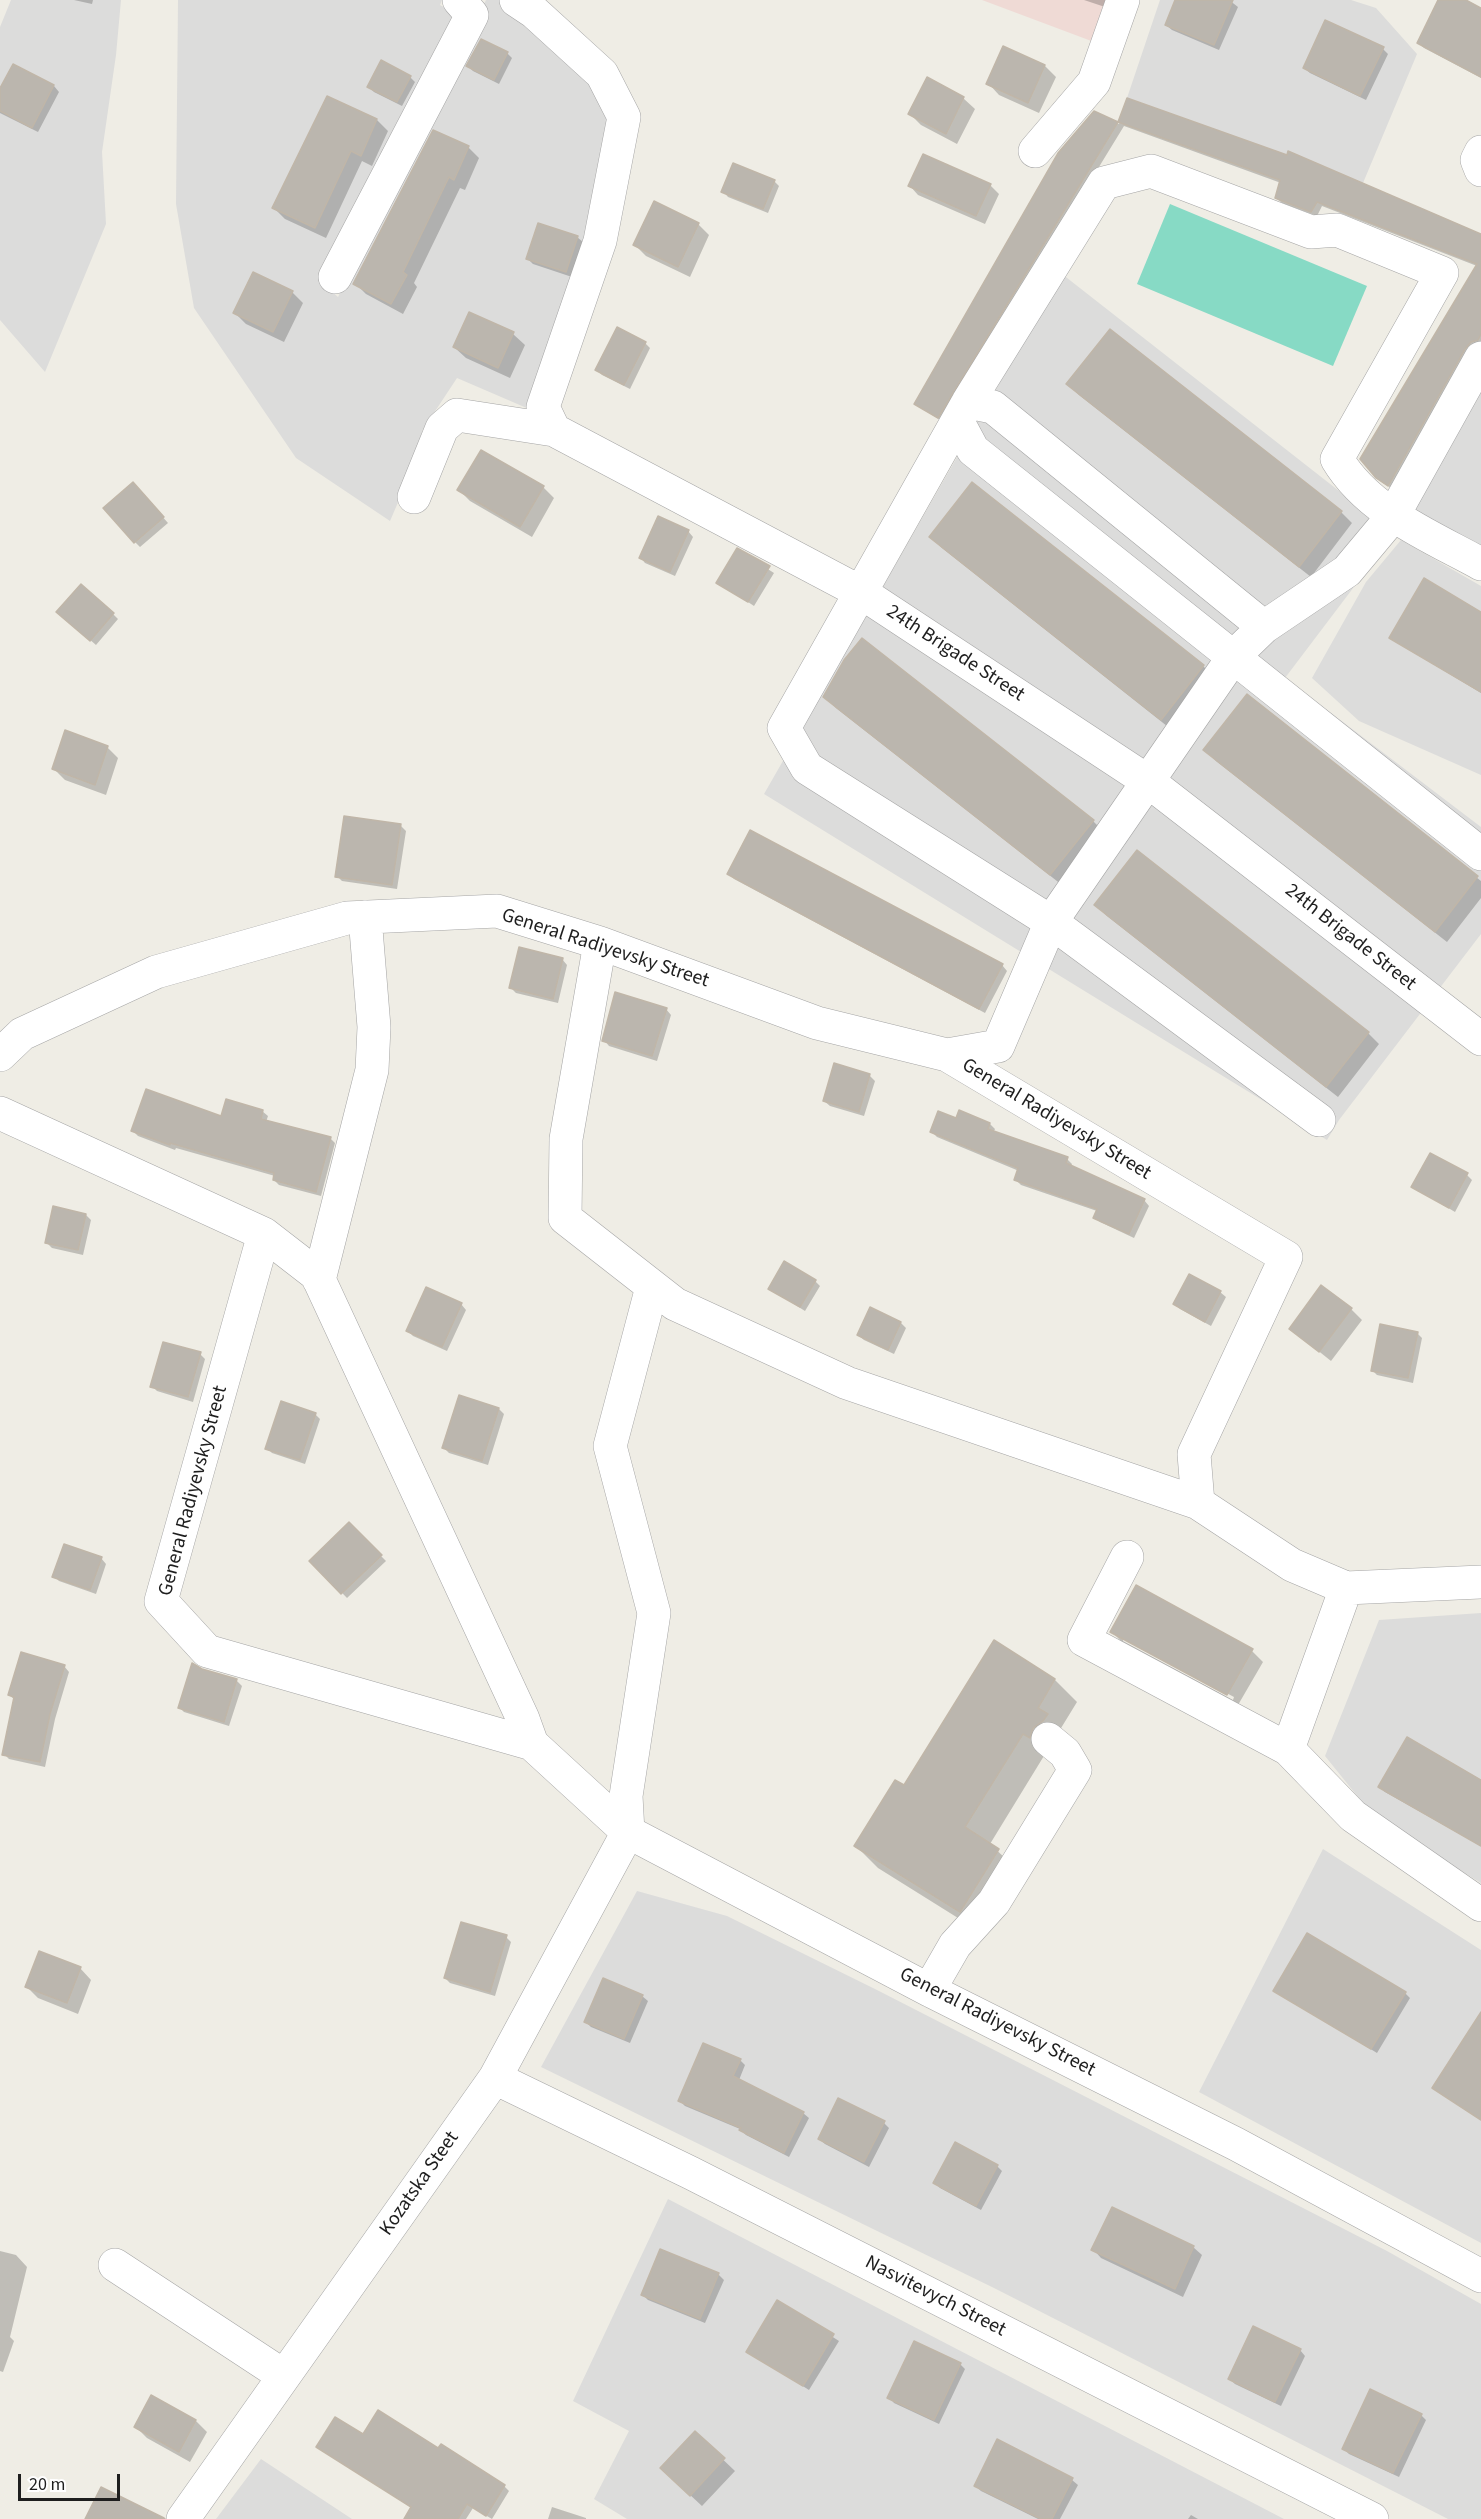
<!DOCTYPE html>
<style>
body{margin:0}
#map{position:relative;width:1481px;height:2519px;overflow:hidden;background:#efede5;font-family:"Source Sans 3",sans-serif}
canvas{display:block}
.scale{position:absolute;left:18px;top:2474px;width:102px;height:27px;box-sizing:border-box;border:3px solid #1e1e1e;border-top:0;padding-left:8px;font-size:18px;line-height:21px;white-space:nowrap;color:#1e1e1e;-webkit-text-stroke:4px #fff;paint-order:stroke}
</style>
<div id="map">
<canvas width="1481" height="2519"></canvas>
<div class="scale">20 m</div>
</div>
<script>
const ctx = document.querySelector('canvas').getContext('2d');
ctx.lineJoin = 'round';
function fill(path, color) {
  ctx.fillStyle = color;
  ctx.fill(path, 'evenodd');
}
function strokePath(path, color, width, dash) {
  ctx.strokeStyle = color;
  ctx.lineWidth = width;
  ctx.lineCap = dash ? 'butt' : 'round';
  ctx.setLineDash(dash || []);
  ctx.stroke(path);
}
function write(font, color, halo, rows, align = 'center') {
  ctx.font = font + ' "Source Sans 3",sans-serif';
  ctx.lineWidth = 4.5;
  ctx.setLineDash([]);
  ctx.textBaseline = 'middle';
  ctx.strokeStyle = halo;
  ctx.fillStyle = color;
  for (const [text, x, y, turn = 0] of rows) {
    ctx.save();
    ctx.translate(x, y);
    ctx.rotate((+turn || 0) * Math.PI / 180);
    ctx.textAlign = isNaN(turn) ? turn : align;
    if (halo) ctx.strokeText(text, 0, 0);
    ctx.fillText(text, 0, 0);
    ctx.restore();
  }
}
fill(new Path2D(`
 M11,0H121L116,55L102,152L106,224L45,372L0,320V27Z
 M178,0H442L440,5L461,17L319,280L338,297L486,0H499L561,49L596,86L607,113V152L563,315L529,409L457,378L422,431L418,456L390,521L296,458L194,308L176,204Z
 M1160,0H1351L1376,8L1417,54L1363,183L1127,98Z
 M1062,274L1394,534L1285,678L1481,827V934L1339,1120L1327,1140L764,794Z
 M1481,385V545L1413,511Z
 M1401,540L1481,586V775L1359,721L1312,678L1366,582Z
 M1481,1613V1883L1375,1818L1325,1756L1379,1620Z
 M1323,1849L1481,1950V2243L1199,2092Z
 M637,1891L727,1916L877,1990L1387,2251L1481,2304V2519H1448L994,2288L541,2067Z
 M668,2199L1284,2519H627L594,2499L629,2431L573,2401Z
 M261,2459L352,2519H216Z`), '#dcdcdb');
fill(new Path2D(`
 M982,0H1109L1094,42Z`), '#efdad5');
fill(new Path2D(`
 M1170,204L1367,286L1333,366L1137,284Z`), '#87dac5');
fill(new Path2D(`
 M74,0H93L92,4Z
 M1084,0H1107L1105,7Z
 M1177,0H1229L1238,7L1219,50L1172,30L1166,25Z
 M1439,0H1462L1481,10V78L1424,48L1419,43Z
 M1004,48L1045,66L1056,77L1039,113L999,95L988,83Z
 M1383,49L1388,54L1366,100L1310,73L1304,68Z
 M507,53L512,58L499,84L473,71L468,66Z
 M13,66L54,86L59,92L38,132L0,113V92Z
 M410,77L415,82L402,106L374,92L369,87Z
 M927,79L963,98L975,109L957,144L921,125L910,114Z
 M327,98L377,120L388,131L372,166L362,161L326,238L285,219L274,208Z
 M1128,100L1481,236V345L1394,490L1383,483L1477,266L1322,206L1317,216L1282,203L1276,198L1281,183L1124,126L943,422L916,404L1094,113L1119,124Z
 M468,147L479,158L465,190L460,188L414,283L417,287L403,314L366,294L355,283Z
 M774,181L779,186L768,213L728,197L723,191Z
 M990,185L999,194L985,224L918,195L910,186Z
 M698,224L709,235L690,277L646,256L635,245Z
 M577,237L583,242L572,277L533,264L528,259Z
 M292,292L303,303L284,342L246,324L235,313Z
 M469,314L513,334L525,345L510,378L466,358L454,347Z
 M645,343L650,348L630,389L602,375L597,370Z
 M1068,384L1341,512L1352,523L1311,577L1079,395Z
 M543,487L554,498L532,537L470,501L459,490Z
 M138,489L168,523L140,547L135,542Z
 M688,531L693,537L675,576L645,563L640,557Z
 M931,537L1203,666L1214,677L1172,730L942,548Z
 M738,550L774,573L754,606L718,582Z
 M113,614L118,619L96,645L64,617Z
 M1481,614V693L1390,638Z
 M825,696L1093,821L1104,832L1062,885L836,708Z
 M1247,696L1481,881V898L1447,942L1216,761L1205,749Z
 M107,747L118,758L106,795L65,780L54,769Z
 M400,825L406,831L397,889L342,881L337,876Z
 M1138,852L1368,1033L1379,1044L1338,1097L1107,916L1096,905Z
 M729,874L1002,965L1007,971L985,1013L734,879Z
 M562,959L567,965L558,1003L516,993L511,988Z
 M666,1009L671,1015L657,1061L609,1046L604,1040Z
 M870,1076L875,1081L864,1116L830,1106L824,1101Z
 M262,1111L268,1116L266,1122L330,1138L335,1143L321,1196L279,1185L274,1180L275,1176L176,1148L175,1150L138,1136L132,1130Z
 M957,1120L990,1124L995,1129L993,1133L1067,1159L1072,1164L1071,1167L1144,1200L1149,1206L1134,1238L1100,1222L1095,1217L1097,1211L1021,1185L1016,1180L1019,1171L937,1137L931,1131Z
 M1467,1175L1472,1180L1455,1212L1413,1187Z
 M86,1215L91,1220L83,1255L52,1248L47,1243Z
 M1189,1276L1220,1292L1226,1297L1211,1326L1180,1309L1175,1304Z
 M815,1281L820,1286L805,1311L770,1289Z
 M461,1304L466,1310L447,1351L413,1336L407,1330Z
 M1351,1309L1362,1320L1331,1361L1291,1329Z
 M901,1323L906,1328L894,1354L864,1340L858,1335Z
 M1417,1333L1422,1338L1413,1383L1377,1375L1372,1370Z
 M200,1354L205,1359L193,1402L157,1391L152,1386Z
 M460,1397L499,1409L504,1414L488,1465L449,1453L444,1448Z
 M315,1414L320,1419L305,1464L272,1453L267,1448Z
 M349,1524L386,1561L347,1598L311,1561Z
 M101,1558L106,1564L96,1594L59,1581L54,1576Z
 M1136,1587L1252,1651L1263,1662L1238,1705L1123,1643L1112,1632ZM1123,1638L1234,1697L1233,1700L1123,1641Z
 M994,1643L1055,1680L1077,1702L990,1844L1020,1872L982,1933L878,1868L856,1846L904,1787Z
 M64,1666L69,1672L55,1719L45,1767L9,1759L4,1754L15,1700L9,1695Z
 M201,1670L236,1680L242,1686L229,1726L184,1712L179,1707Z
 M1481,1782V1846L1385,1792L1380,1787Z
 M506,1937L511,1942L495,1996L450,1983L445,1978Z
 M80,1968L91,1980L78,2014L38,1998L27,1987Z
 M1275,1990L1405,1993L1410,1998L1377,2053Z
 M642,1996L648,2001L630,2043L591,2027L586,2022Z
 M740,2060L745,2065L739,2080L803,2113L809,2118L789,2157L746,2135L740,2129L685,2106L680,2101Z
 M884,2123L889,2128L869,2167L825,2144L819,2139Z
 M997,2166L1002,2171L981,2210L940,2188L935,2183Z
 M1193,2247L1202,2255L1183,2297L1101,2258L1093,2249Z
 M0,2251L16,2255L27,2267L10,2337L14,2341L3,2372L0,2371Z
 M718,2274L724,2280L705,2323L648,2300L643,2295Z
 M778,2302L839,2341L809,2390L748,2351Z
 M1300,2350L1305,2356L1281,2406L1235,2384L1230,2379Z
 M960,2364L965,2369L939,2424L894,2403L889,2397Z
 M152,2397L196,2421L207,2432L190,2462L147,2438L136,2427Z
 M1421,2415L1426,2420L1399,2477L1349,2454L1344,2449Z
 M695,2433L735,2471L702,2506L673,2479Z
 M363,2436L439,2450L504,2486L509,2491L492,2519L473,2508L466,2519H405L412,2508L318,2447Z
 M998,2441L1072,2480L1078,2485L1060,2519H1038L981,2491L976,2486Z
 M552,2507L586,2518V2519H548Z
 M1191,2515L1198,2519H1188Z`), '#0003');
const building = new Path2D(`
 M1175,0H1233L1214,45L1165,25Z
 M1438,0H1466L1481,8V77L1417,43Z
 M1325,20L1384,47L1360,96L1303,68Z
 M481,39L508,52L494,80L466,66Z
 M1003,46L1045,65L1028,103L986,84Z
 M381,60L411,76L397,102L367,87Z
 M13,64L54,85L32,128L0,111V88Z
 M927,77L964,97L946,134L908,114Z
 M327,96L377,119L361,156L351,151L315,228L272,208Z
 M1127,98L1287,155L1288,151L1481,234V334L1478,340L1471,342L1465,349L1388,486L1376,478L1360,459L1477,264L1317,202L1311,212L1275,198L1280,180L1118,122Z
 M1094,111L1118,122L938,418L914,404L1058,153Z
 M433,130L469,146L454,180L449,177L403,272L407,275L391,304L353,284Z
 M923,154L991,184L976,216L908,186Z
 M733,163L775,180L763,209L721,192Z
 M654,201L699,223L678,267L633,245Z
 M538,223L578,236L566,272L526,259Z
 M253,272L293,291L273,332L233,313Z
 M469,312L514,332L498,368L453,347Z
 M617,327L646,342L624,385L595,370Z
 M1110,329L1342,511L1299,567L1066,384Z
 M481,450L544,486L520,527L457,490Z
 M133,482L164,517L134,543L103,508Z
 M972,482L1204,665L1161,720L929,537Z
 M658,516L689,530L670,572L639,558Z
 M737,548L770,566L748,602L716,583Z
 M1424,578L1481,612V692L1389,638Z
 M81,584L114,613L90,641L56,612Z
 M862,638L1094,820L1050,875L823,697L844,660Z
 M1247,694L1478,876L1435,932L1203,750Z
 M65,730L108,746L95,785L52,769Z
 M344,816L401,824L392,885L335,877Z
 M750,830L1003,964L979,1009L727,874Z
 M1137,850L1369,1032L1326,1087L1094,905Z
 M519,947L563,958L553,999L509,988Z
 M615,992L667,1008L652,1056L602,1041Z
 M834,1063L870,1074L859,1112L823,1101Z
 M146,1089L221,1116L226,1099L263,1110L261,1119L331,1137L316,1192L273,1180L274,1173L170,1143V1145L131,1131Z
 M959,1110L990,1123L988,1129L1068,1157L1066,1163L1145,1199L1129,1234L1093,1218L1097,1209L1014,1180L1018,1168L930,1132L938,1111L956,1118Z
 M1430,1153L1468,1173L1449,1208L1411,1187Z
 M53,1206L86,1214L78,1250L45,1243Z
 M784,1261L816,1280L800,1307L768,1289Z
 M1189,1274L1221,1291L1205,1322L1173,1304Z
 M1321,1285L1352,1308L1319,1352L1289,1329Z
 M426,1287L462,1303L442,1347L406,1331Z
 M870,1307L901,1322L888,1350L857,1335Z
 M1380,1324L1418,1332L1408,1378L1371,1371Z
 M163,1342L201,1352L188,1397L150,1387Z
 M459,1395L499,1408L482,1461L442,1448Z
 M281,1401L316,1413L300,1460L265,1449Z
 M349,1522L382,1555L341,1594L309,1561Z
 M64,1544L102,1557L90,1590L52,1577Z
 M1136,1585L1253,1649L1227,1695L1110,1632Z
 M994,1640L1055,1679L1038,1708L1048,1714L1043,1721L1033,1728L1030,1738L1023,1734L965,1827L999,1849L960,1912L854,1846L895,1780L904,1785Z
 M21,1652L65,1665L50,1714L40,1762L2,1755L14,1697L8,1695Z
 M192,1663L202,1669L237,1679L224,1722L178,1708Z
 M1407,1737L1481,1780V1846L1378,1787Z
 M461,1922L507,1935L490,1992L444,1978Z
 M1307,1933L1406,1992L1371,2049L1273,1991Z
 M39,1951L81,1967L67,2003L25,1987Z
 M603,1978L643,1995L624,2039L584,2022Z
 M1481,2012V2120L1432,2088Z
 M703,2043L741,2059L733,2076L804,2112L784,2153L739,2130L741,2128L678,2101Z
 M838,2098L885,2121L864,2162L818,2139Z
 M955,2142L998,2165L976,2206L933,2183Z
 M1112,2207L1194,2246L1175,2289L1091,2250Z
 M660,2249L719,2273L700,2319L641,2295Z
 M777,2300L834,2334L803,2386L746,2352Z
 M1253,2326L1301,2349L1275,2402L1228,2379Z
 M914,2341L961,2363L934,2420L887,2398Z
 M1370,2389L1422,2414L1393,2473L1342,2449Z
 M151,2395L196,2420L179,2452L134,2427Z
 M378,2410L438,2448L441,2444L505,2485L486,2516L467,2504L458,2519H404L411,2507L316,2447L335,2417L363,2434Z
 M695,2431L725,2458L690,2496L660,2468Z
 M997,2439L1073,2478L1052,2519H1041L974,2486Z
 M101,2487L164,2518L165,2519H85Z`);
fill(building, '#bbb6ae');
strokePath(building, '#c0b6a8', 1.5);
const minor = new Path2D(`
 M516,0L534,12L602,74L624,117L600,241L543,407L554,430
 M1035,151L1094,82L1123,0
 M1481,152L1477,160L1481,170
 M335,277L472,15L459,0
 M968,402L993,407L1264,627
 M958,422L973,450L1481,854
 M414,497L442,428L457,415L554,430L862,593L1149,782L1481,1039
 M600,943L566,1139L565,1218L675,1304L847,1383L1198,1503
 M0,1055L22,1034L156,972L347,918L497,911L600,943L817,1023L947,1055L1286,1257L1194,1454L1198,1503L1292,1565L1346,1588L1288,1749L1353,1816L1481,1905
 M947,1055L998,1046L1051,922L1234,656L1264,627L1347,571L1393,516L1481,358
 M0,1113L264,1234L317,1275L523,1719L532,1744L628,1832L929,1990L1236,2144L1481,2276
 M1319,1120L1051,922L807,768L784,728L968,402L1104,183L1151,171L1311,232L1337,230L1442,273L1337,459C1368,511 1430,536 1481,564
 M264,1234L161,1601L207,1651L532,1744
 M319,1280L372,1070L374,1027L365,917
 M1127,1557L1084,1640L1288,1749
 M1346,1588L1481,1582
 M929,1990L955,1945L994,1902L1075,1770L1065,1753L1048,1739
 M495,2078L691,2173L1372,2519
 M115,2265L284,2376
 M183,2519L495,2078L628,1832L626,1796L654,1613L610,1446L652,1287`);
strokePath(minor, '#a5a5a5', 34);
strokePath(minor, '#fff', 33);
write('20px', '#1e1e1e', '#fff', [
 ["24th Brigade Street",955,654,33],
 ["24th Brigade Street",1350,938,38],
 ["General Radiyevsky Street",605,949,18],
 ["General Radiyevsky Street",1056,1120,31],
 ["General Radiyevsky Street",194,1491,-75],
 ["General Radiyevsky Street",997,2023,27],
 ["Kozatska Steet",420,2184,-55],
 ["Nasvitevych Street",935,2297,27]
]);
</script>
